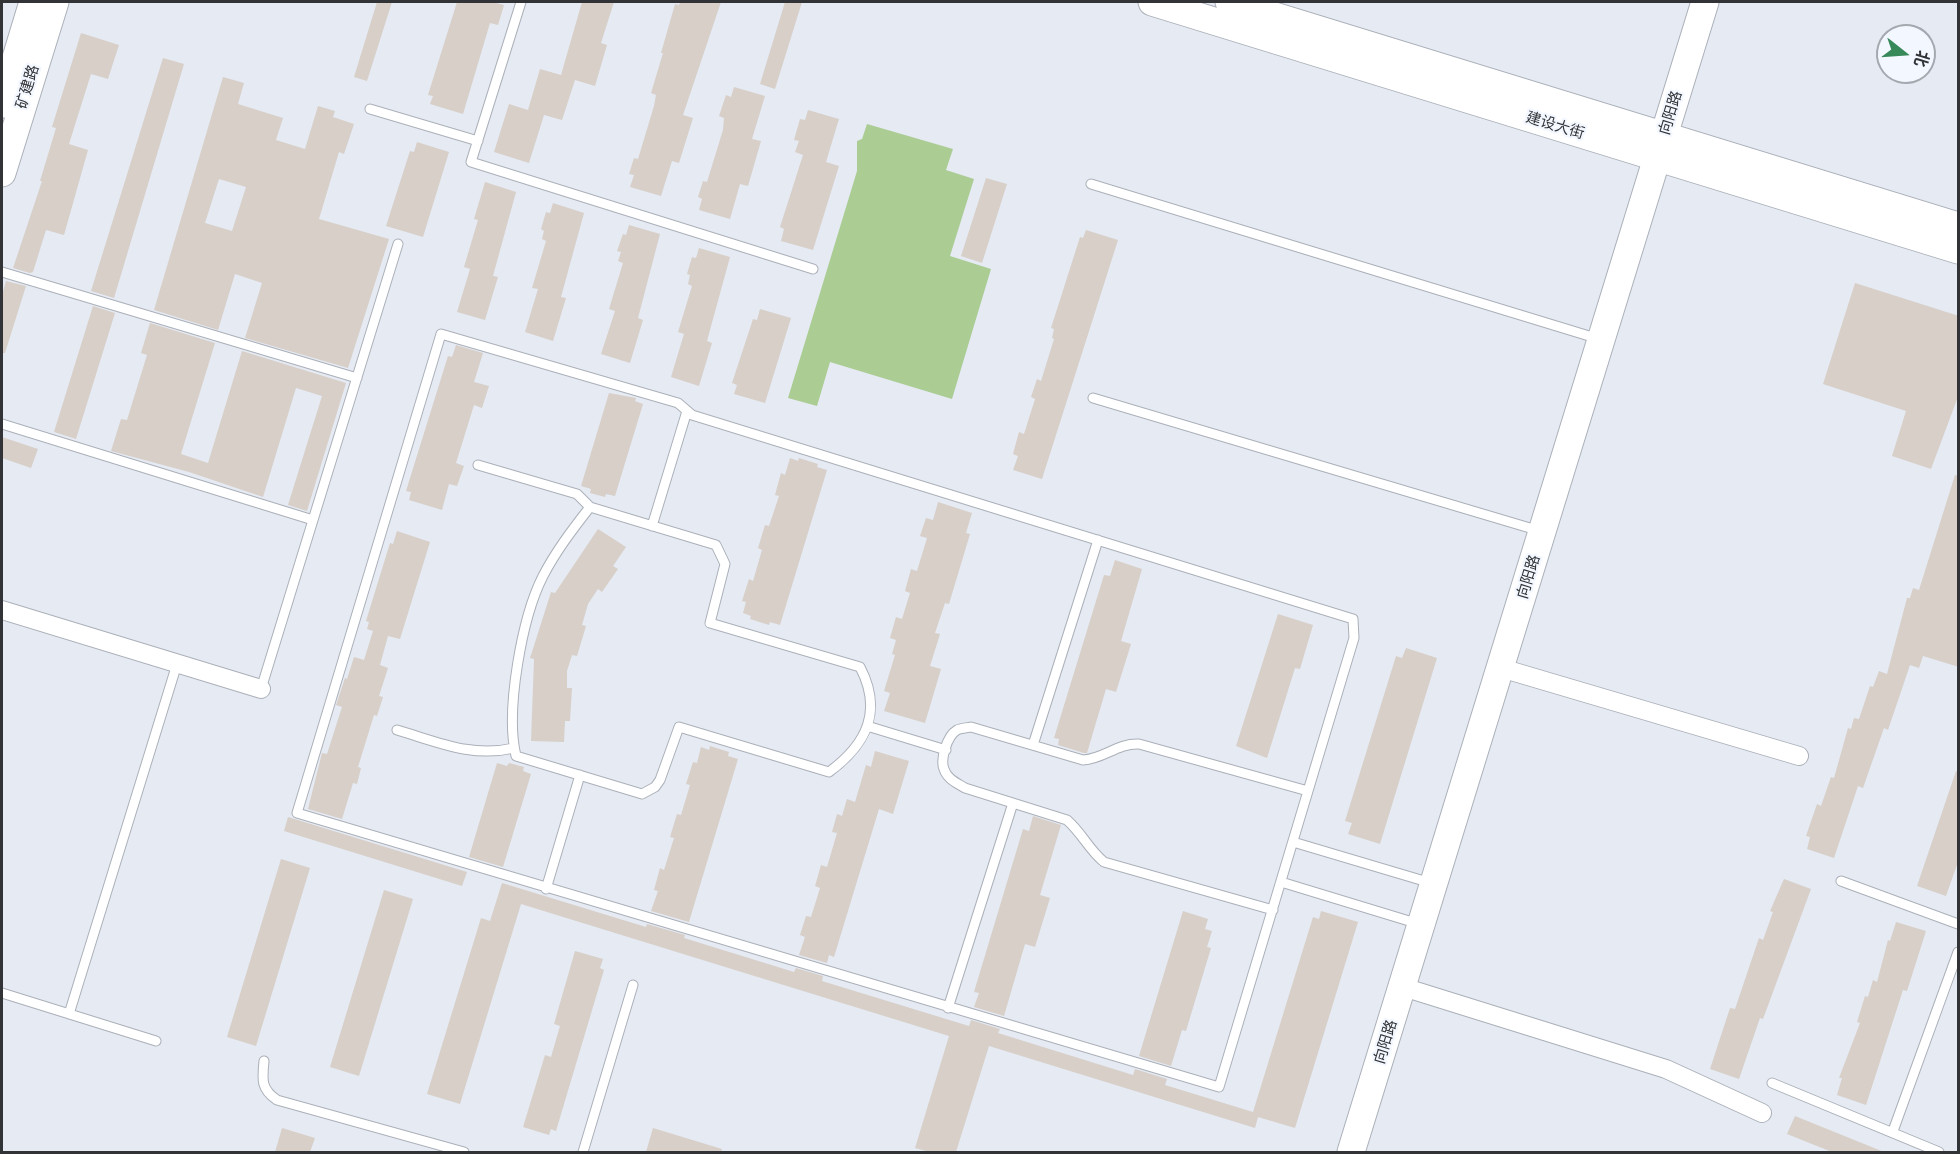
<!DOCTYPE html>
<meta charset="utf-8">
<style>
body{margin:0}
#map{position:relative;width:1960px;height:1154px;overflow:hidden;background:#e5eaf3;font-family:Helvetica,"Noto Sans SC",sans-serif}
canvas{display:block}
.frame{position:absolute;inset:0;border:3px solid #313336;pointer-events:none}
.north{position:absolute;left:1876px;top:24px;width:60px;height:60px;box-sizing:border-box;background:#f3f7ff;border:2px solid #a5a9af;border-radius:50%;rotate:107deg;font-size:16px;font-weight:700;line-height:24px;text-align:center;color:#313336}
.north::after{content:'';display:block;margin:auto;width:21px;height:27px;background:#38895a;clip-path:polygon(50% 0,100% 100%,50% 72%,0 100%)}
</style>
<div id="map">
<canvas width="1960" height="1154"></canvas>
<div class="frame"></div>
<div class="north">北</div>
</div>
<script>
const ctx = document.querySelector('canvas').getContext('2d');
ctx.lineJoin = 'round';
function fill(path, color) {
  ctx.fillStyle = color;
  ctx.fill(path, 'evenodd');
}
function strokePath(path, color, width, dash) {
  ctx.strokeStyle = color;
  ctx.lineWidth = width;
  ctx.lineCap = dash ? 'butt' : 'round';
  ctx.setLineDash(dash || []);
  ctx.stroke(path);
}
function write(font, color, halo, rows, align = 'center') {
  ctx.font = font + ' Helvetica,"Noto Sans SC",sans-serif';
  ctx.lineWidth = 4.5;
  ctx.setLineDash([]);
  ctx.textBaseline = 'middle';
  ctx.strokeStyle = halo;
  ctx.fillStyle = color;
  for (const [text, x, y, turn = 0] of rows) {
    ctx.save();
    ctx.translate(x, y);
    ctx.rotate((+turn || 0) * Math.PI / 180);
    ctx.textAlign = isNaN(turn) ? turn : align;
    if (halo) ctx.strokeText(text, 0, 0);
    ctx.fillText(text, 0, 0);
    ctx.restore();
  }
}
fill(new Path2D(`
 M867,124L953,149L946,170L974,179L950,256L991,269L952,399L830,362L817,406L788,398L857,171V141L862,139Z`), '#abcd94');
fill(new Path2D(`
 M377,2H392L367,81L354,77Z
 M457,2H492L504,5L498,25L490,23L463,114L430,104L433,96L428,95Z
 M582,2H614L601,43L607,45L595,86L575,80L562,120L544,115L529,163L494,152L509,104L528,110L540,69L561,75Z
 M680,2H721L683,115L693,118L679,163L672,161L661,196L630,187L634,175L629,174L634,158L638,159L654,106L656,95L651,93L663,53H661L675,4L679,5Z
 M785,2H802L775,89L760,84Z
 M81,33L119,45L108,79L91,74L69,144L88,150L64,235L46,230L33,272L30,273L13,268L42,181H40L56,128L52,127Z
 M163,58L184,64L114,298L91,291Z
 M223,77L244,83L238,104L283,118L276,140L305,149L318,106L335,111L333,117L354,124L344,154L339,152L319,219L389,239L348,368L245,338L262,283L235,274L218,330L154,310ZM219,179L246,187L232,231L205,223Z
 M734,87L765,96L752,139L761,141L748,186L740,184L730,219L699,210L702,199L698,197L703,181L707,182L723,130L724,118L719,116L726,95L731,97Z
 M808,110L839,119L826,162L839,166L813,250L781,241L784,229L780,227L803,155L795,152L799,141L794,140L800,119L805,120Z
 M417,142L449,152L423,237L386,226L410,151L414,152Z
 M986,178L1007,184L982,263L961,256Z
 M485,182L516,192L493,276L498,277L485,320L457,312L470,269L464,267L478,220L474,219Z
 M553,203L584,213L561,297L566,298L553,341L525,332L538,289L532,288L546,241L542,239L544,231L541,229L546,212L550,213Z
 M629,225L660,234L638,318L643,320L630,363L601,354L615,311L609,309L623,263L618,261L621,252L617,251L623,234L626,235Z
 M1086,230L1118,240L1042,479L1013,470L1018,456L1013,454L1019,432L1024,434L1035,399L1031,397L1037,379L1041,381L1054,339L1052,338L1054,329L1051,328L1080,237L1083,238Z
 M699,248L730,257L707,341L712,343L699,386L671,377L684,334L678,332L692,286L688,284L690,275L687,274L692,257L696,258Z
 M6,281L26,286L5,353H2V295Z
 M1855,283L1959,316V394L1931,469L1892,456L1906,411L1823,384Z
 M93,306L115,313L76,439L54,432Z
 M760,309L791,318L765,403L734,394L737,385L732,383L753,319L757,320Z
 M150,323L215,343L181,454L208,463L242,351L346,383L307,511L288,505L322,396L296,388L263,497L189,472L111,451L121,419L127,420L147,355L141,353Z
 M456,345L483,353L474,382L489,386L482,408L474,405L456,463L464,466L457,486L449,484L442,510L409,500L411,492L406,491L448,356L452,357Z
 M609,393L636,398L635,401L643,404L615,496L606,494L605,497L590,493L591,489L581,486Z
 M2,437L38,449L31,468L2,458Z
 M790,458L798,461L799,458L818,464L817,467L827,470L780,625L770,622L769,625L750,619L751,616L743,613L746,602L742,601L749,579L753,581L762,550L758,548L765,525L769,526L779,496L775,495L781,473L785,475Z
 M1955,475L1959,476V667L1923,656L1919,668L1910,665L1888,730L1884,728L1863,788L1858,786L1834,858L1807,849L1810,837L1806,836L1817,804L1821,806L1831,777L1834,778L1848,728L1851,729L1854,718L1859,719L1870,686L1873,687L1879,671L1887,674L1907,598H1910L1913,588L1919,590Z
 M938,502L972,513L966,533L970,534L949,604L945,603L935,633L940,634L930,666L941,669L925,723L884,711L890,693L884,691L895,655L892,654L896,640L890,638L896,617L902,619L910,593L905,591L911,569L917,571L927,538L920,536L926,518L933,520Z
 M598,529L626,547L613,566L618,569L602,592L598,589L588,604L582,625L586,626L577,656L572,655L567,671V688H572L570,721H565L564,742L531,741L534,659L530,658L539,630L551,592L555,593Z
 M397,531L430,542L400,639L388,636L380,665L388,668L379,696L383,697L377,716L374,715L358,767L361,768L357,784L353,783L342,819L308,809L322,753L327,754L342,707L336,705L345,678L347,679L354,657L364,660L373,631L367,629L369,622L366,621L390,543L393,544Z
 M1115,560L1142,569L1121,641L1131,644L1116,692L1106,689L1087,753H1084L1058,745L1059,739L1054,738L1104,575L1110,576Z
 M1278,614L1313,625L1300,669L1295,668L1267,758L1236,746Z
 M1406,648L1437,658L1380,844L1348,834L1352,823L1345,821L1396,656L1402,658Z
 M710,746L729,752L728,756L738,759L689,922L651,911L658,891L654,890L660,868L664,870L674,838L670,837L677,814L681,815L690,785L686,784L693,762L697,763L701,747L709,750Z
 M875,751L909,761L893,814L879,809L834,957L829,955L827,963L799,955L805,937L800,935L806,916L811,917L820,888L815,886L821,865L827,867L837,833L832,832L837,814L842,816L847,799L855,802L866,765L871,767Z
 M497,763L507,766L509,763L524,767L523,771L531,774L503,867L469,857Z
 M1956,771L1959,772V859L1946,896L1917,886Z
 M1033,816L1061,825L1040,895L1050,898L1035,947L1025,944L1004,1016L974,1007L979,993L974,992L1023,829L1029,831Z
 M288,817L467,872L462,886L284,831Z
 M281,859L310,868L256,1046L227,1037Z
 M1784,879L1811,889L1763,1019L1760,1018L1739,1079L1710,1069L1730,1008L1735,1009L1759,938L1763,940L1773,912L1770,911Z
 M502,883L646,927L647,924L685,935L684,938L794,972L796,968L823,976L822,981L969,1026L971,1020L1000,1029L998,1033L1133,1075L1135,1069L1167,1079L1165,1085L1253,1112L1313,917L1319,919L1321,911L1358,922L1295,1128L1258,1117L1255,1128L989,1046L956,1152H930L915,1148L949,1036L521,904L460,1104L427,1094L481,918L490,921Z
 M384,890L413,899L359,1076L330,1067Z
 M1183,911L1208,919L1205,929L1212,931L1207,947L1211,948L1186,1031L1182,1030L1171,1066L1139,1056Z
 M1896,922L1926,931L1907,991L1903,990L1866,1105L1837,1095L1842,1078H1839L1860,1023L1857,1022L1865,996L1868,997L1873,980L1877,982L1888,940L1890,941Z
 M575,951L603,959L600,968L604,970L556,1131L551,1129L549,1135L523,1127L545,1055L551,1057L560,1026L554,1024Z
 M1795,1116L1884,1152H1832L1787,1134Z
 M282,1128L315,1138L310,1152H275Z
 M653,1128L722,1149L721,1152H646Z`), '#d7cfc8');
const lane = new Path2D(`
 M521,2L471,162L813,269
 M370,109L478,141
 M1091,184L1599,339
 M2,272L357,378
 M441,334L678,403L692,415L1353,619L1354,638L1219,1087L297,813Z
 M1093,398L1540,531
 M2,424L313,520
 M478,465L577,494L590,507
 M590,507L716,545L725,564L710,623L860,667C883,711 867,744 829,772L679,727L660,780L655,787L642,794L516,756C505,711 522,617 543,576C556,551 572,530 590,507Z
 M652,526L687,411
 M261,689L398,244
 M867,726L946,750
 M397,730C438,742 472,758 514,748
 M1033,745L1098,540
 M1293,842L1431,883
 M1841,881L1958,924
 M1281,882L1419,924
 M546,889L580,775
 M1273,910L1104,862C1089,850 1082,833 1067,820L965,788C957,783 947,779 944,769C940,759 947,736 957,730C961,728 967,728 971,727L1083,760C1104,759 1117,743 1139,744L1308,791
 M2,993L156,1041
 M948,1008L1013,803
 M69,1014L177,664
 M264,1061C262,1080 261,1089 277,1100L464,1152
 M1772,1083L1939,1152
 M1893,1131L1958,952
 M583,1152L633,985`);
const street = new Path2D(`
 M2,610L261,689
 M1501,668L1799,756
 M1403,987L1666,1069L1762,1113`);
const secondary = new Path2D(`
 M1152,2L1958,250
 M1229,2L1958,226
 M2,104L33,2
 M2,173L55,2
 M1351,1152L1705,2`);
strokePath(lane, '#abb0b9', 11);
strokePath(street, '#abb0b9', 20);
strokePath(secondary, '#abb0b9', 29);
strokePath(lane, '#fff', 9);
strokePath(street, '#fff', 18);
strokePath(secondary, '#fff', 27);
write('15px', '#313336', '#f3f7ff', [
 ["矿建路",28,87,-73],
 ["向阳路",1671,113,-73],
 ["建设大街",1555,126,17],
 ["向阳路",1529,577,-73],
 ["向阳路",1386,1042,-73]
]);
</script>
